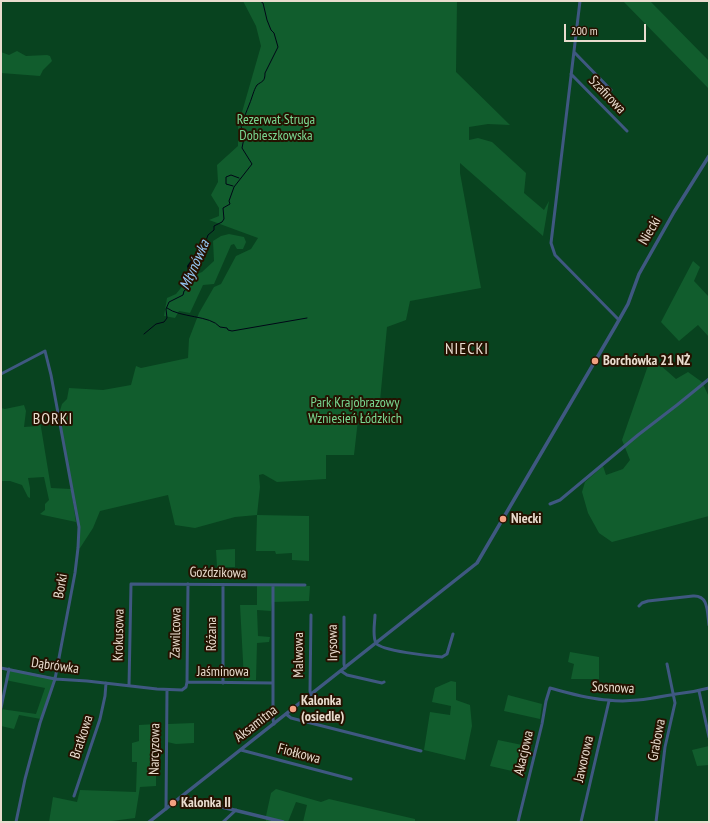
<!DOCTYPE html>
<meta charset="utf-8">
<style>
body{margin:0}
#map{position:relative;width:710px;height:823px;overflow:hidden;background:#2f1c05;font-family:"PT Sans Narrow",sans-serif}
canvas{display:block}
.frame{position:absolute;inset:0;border:2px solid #e9dcce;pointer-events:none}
.scale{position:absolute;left:564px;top:24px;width:82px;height:18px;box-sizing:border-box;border:2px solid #e9dcce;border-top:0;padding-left:5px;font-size:12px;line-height:14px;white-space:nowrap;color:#e9dcce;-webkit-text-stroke:3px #251200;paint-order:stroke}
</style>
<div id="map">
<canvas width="710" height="823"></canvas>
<div class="frame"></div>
<div class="scale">200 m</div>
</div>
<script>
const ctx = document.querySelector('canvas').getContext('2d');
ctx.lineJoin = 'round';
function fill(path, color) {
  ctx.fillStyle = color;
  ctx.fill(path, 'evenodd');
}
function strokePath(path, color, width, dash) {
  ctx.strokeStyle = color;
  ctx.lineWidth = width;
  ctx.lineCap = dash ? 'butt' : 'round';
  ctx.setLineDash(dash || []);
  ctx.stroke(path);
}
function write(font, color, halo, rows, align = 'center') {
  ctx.font = font + ' "PT Sans Narrow",sans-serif';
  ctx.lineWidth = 4;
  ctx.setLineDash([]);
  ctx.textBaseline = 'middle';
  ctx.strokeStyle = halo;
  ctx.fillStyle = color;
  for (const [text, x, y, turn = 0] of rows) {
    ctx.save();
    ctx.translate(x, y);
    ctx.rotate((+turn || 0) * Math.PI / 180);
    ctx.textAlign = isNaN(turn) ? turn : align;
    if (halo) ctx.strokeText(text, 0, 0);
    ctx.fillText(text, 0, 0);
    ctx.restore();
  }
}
fill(new Path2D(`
 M1,1H709V822H1Z`), '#08431f');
fill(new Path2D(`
 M243,1H457L456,72L510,125L488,124L469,127V140L478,138L492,142L526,173L524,193L544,210L549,201L543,236L460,163V173L481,288L410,301L406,320L387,327L378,422L371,423L359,411L354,455H326V479L277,482L263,474L259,475L260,487L257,515L309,516V561L292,560V553L276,554L275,551H256L257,515L235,517L195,528L175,525L168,495L100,511L93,528L80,548H78L79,527L59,414L62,404L67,399L69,388L103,390L131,385L136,366L141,368L188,358L189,339L199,313L214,287L221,284L236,256L251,249L258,238L209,220L219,216V208L211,195L218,182L217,165L238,146V126L261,46L256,26Z
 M623,1H650L709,61V89Z
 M17,51L26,56L47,55L50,56L52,61L43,70L40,76L1,73V52L9,55Z
 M229,234L244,237L246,242L243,249H237L234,244L231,245L214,284L203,285L190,313L179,311L175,318L164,316L167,298L176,294L190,277L202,272L214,261L213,241L221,236Z
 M693,261L700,267L694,281L709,297V337L698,325L679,341L661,322Z
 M651,357L676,379L688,372L702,382L709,397V516L612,542L599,533L588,513L582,492L585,482L603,466L606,475L623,469L630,460L622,440Z
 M24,405L26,411L24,427L38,426L40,421L51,488L71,489L76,522L43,515L40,514L45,510V504L49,500L44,477L28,478L30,488V498L28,497L22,485L10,481H1V408L5,409Z
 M235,549V567H217L216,550Z
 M257,586H310L309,601L272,602L271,611L257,610L258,636L270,637L269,642L257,643L256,680H244L240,605H257Z
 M570,652L599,657V679H571L574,664L568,662Z
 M8,668L52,677L54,676L55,679L41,719L19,715L14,729L1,726V709L36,714L45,688L5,680Z
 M451,681L456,682V700L470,705L472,726L465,760L424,750L430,712L450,715L451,706L432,702L435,688Z
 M508,695L542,704L540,719L504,711Z
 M194,723V743L176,744L167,742L168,724Z
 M156,724V786L140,787L135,818L104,822H49L53,797L77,802L80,790L136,792L137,762H132V743L139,741V725Z
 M498,740L532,747L525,774L490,766Z
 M709,746V765L697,766L692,750Z
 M276,789L321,802L329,799L415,819V822H303L307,805L296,802L288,822H266V816L271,793Z`), '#115d2d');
fill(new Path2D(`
 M194,256H196L200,260L191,275L189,274L187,266Z`), '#000817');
strokePath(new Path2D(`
 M233,186L226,184V177L231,175L239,178
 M197,258L203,249L208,235L214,230V226L222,222L224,219L223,208L230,204L229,201L234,187L252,164L242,148L244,138L241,126C245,114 250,104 253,94C254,91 255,88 257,85C262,81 265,82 265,73L278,47L274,33L271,30L267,20L263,3L260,1
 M167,308C180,318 210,315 220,327L227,328L228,330L232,331L307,318
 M144,334L156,324L164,322L167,318L166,309L169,302L183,295L184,291L189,287L190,274`), '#000817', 1);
strokePath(new Path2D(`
 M580,1L551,243L555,255L619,320
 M574,52L611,90
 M571,74L627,131
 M1,374L45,351L51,375L79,527L78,548L75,573L55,679L40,723L25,779L16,822
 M550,504L560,500L638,435L677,405L709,379
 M273,585V719L274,724
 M639,606L642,603L648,601L693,596C709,595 707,612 709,625
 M311,615L310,691L311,695
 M375,615C375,622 372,636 376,643C381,651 431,656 442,657L447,654L453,634
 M344,617V664L345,668
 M1,668L55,679L87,681L157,689L182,690L186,687L187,682L188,584
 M341,671L347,675L382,683L384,682
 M187,682L273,683
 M223,683V585
 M129,686L131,584L305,585
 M699,691L709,737
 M1,708L9,669
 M286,714L291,718L421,751
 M241,750L351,779
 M74,796L100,719L105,696L106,683
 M166,809L167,690
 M223,822L236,810
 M518,822L542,724L546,701L550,688C569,693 588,699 608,700C631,703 653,698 676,694C687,693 698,691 709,688
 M581,822L609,701
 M656,822L665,747L675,703L667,664`), '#3f5881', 3);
strokePath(new Path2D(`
 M181,797L283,822
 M149,822L477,563L615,327L628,304L639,274L674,212L709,156`), '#3f5881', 3.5);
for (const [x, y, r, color] of [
 [595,361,4,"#f2a081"],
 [503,519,4,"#f2a081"],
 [293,709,4,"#f2a081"],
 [173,803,4,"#f2a081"]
]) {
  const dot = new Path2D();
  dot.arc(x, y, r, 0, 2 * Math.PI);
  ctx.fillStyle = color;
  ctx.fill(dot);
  strokePath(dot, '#251200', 1.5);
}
write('14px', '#e9dcce', '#251200', [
 ["Szafirowa",607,95,46],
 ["Niecki",650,231,-60],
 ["Goździkowa",218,573,1],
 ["Borki",61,586,-80],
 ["Zawilcowa",176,633,-89],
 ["Różana",212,634,-90],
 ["Krokusowa",119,635,-89],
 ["Irysowa",333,643,-91],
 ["Malwowa",299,655,-90],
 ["Dąbrówka",55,666,8],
 ["Jaśminowa",223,672],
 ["Sosnowa",613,688,3],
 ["Aksamitna",256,724,-38],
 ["Bratkowa",82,737,-72],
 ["Grabowa",657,740,-79],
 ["Narcyzowa",155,749,-89],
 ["Akacjowa",524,753,-77],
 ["Fiołkowa",299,754,15],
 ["Jaworowa",584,759,-77]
]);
write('14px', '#7ad992', '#251200', [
 ["Rezerwat Struga",276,120],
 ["Dobieszkowska",276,136],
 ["Park Krajobrazowy",355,403],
 ["Wzniesień Łódzkich",355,419]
]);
write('bold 14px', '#e9dcce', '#251200', [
 ["Borchówka 21 NŻ",603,361],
 ["Niecki",511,519],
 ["Kalonka",301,701],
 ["(osiedle)",301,717],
 ["Kalonka II",181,803]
], 'left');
write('italic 15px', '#95c8f3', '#251200', [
 ["Młynówka",195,265,-66]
]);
ctx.letterSpacing = '1px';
write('16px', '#e9dcce', '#251200', [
 ["NIECKI",467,349],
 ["BORKI",53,419]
]);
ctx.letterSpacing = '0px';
</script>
